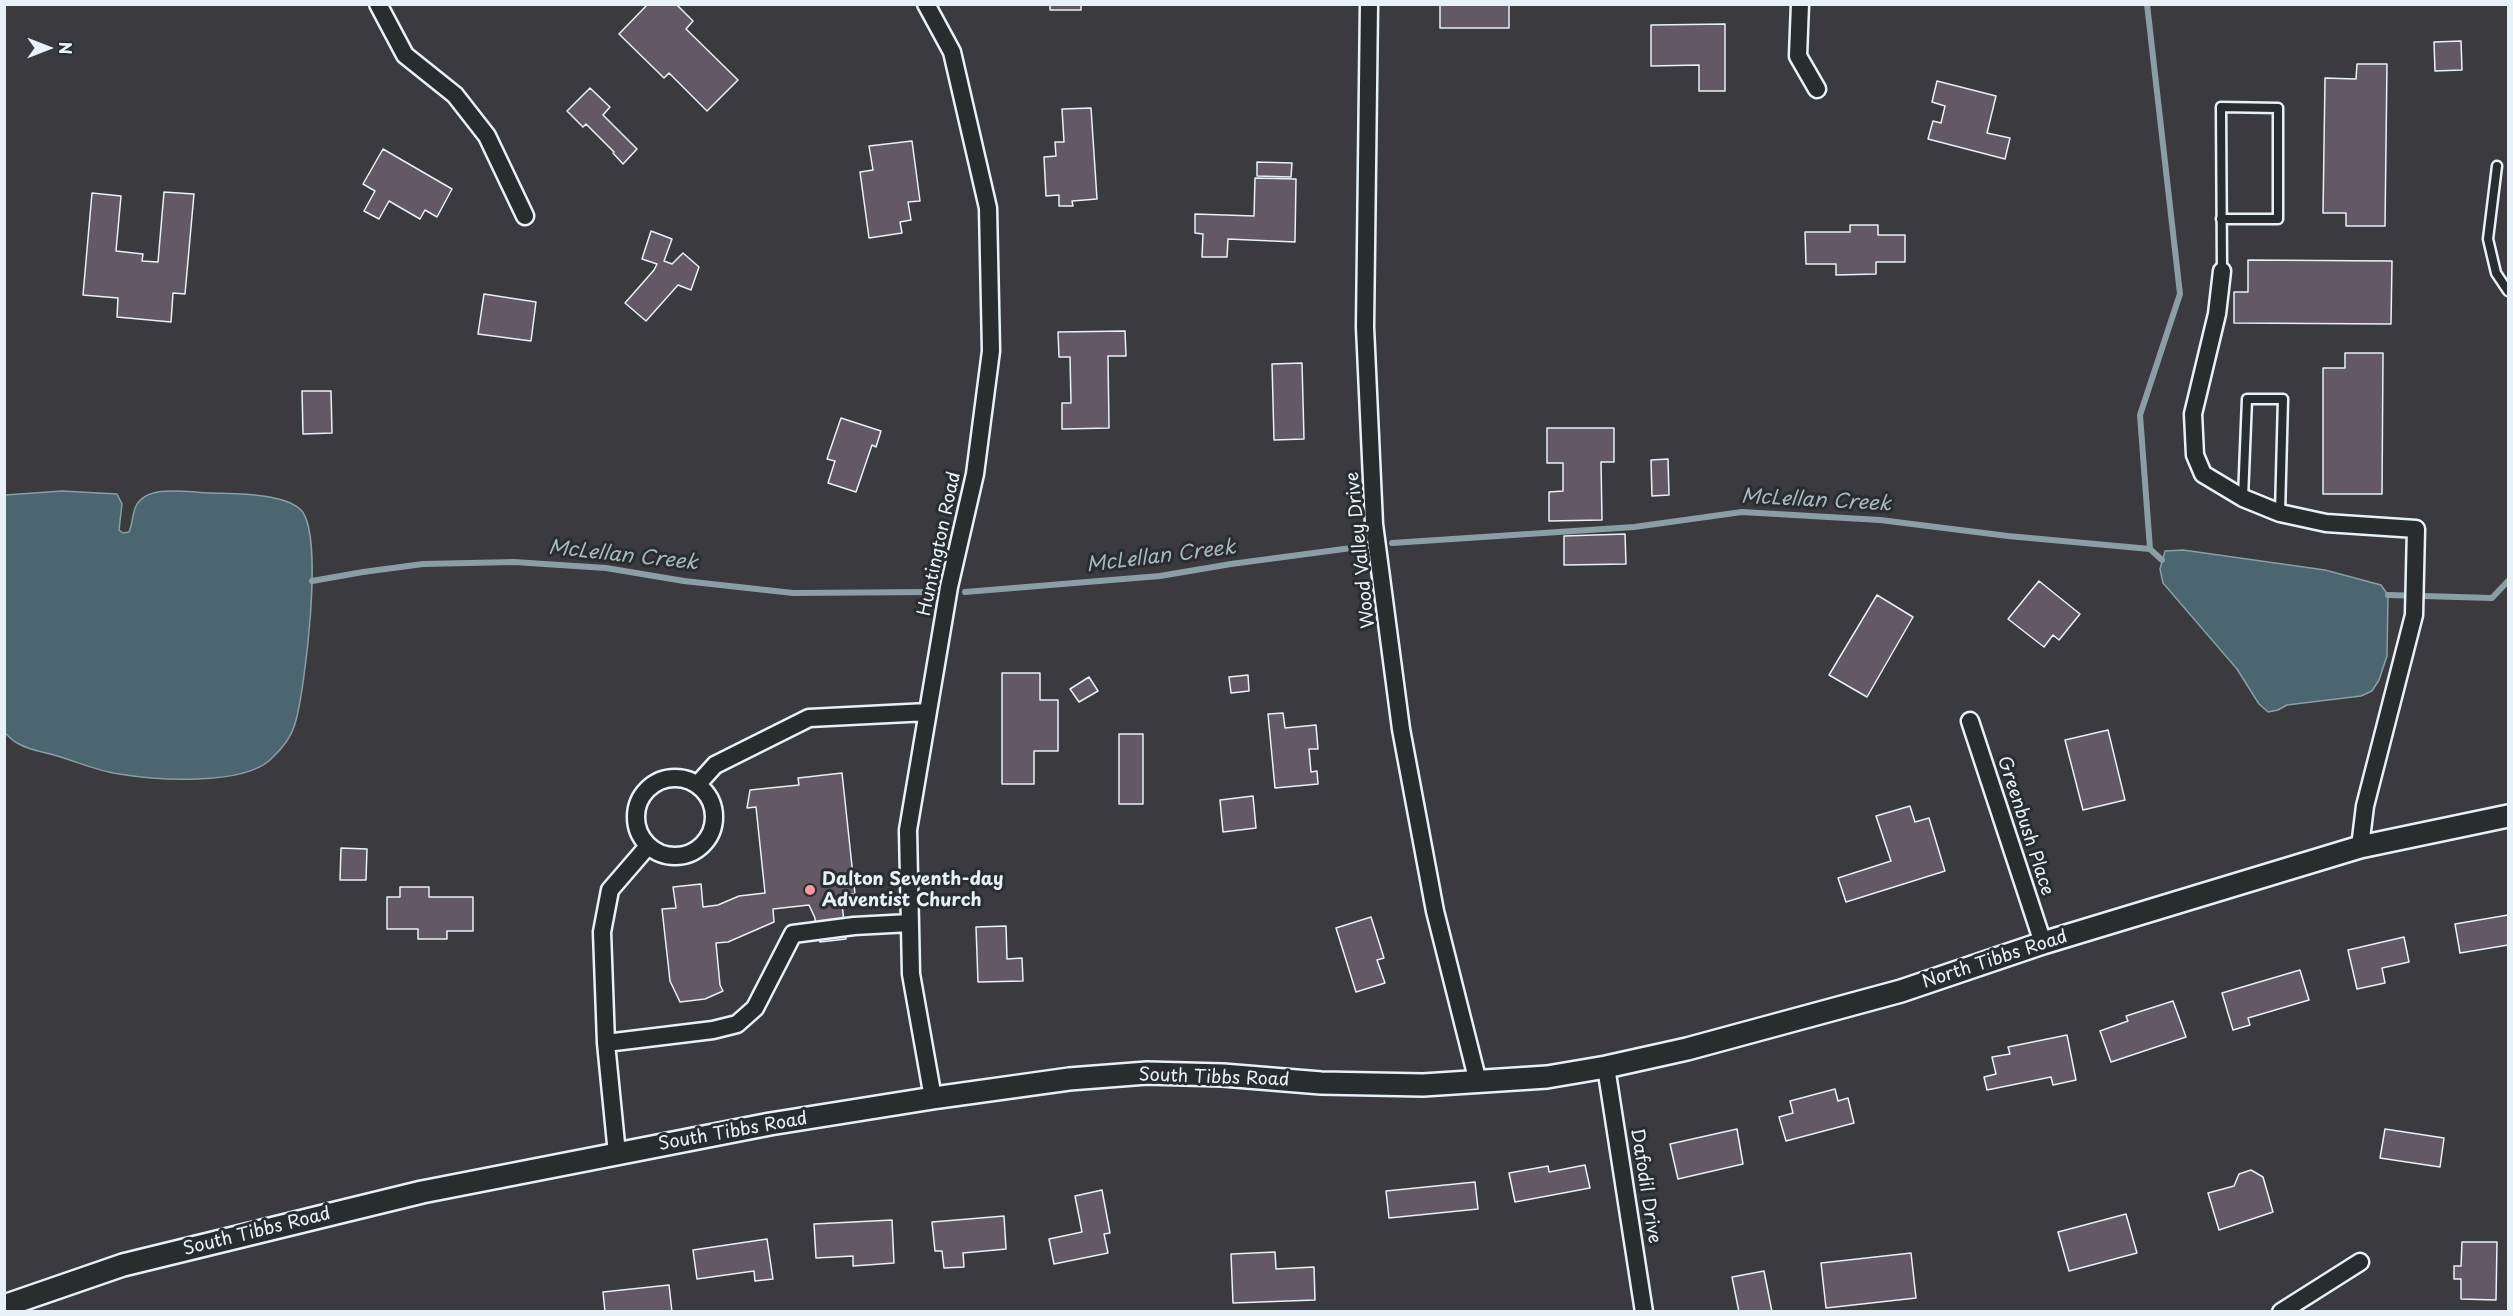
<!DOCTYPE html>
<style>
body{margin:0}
#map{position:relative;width:2513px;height:1316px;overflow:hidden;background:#3b3a3f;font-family:"Playpen Sans",sans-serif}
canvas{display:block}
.frame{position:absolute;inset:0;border:6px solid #e8f1f8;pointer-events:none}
.north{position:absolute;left:18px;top:18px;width:60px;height:60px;-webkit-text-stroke:4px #2a2d2e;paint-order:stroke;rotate:90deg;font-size:16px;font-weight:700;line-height:24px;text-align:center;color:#e8f1f8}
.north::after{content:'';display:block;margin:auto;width:21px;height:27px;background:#e8f1f8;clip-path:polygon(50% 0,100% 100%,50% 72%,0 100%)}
</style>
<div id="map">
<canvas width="2513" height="1316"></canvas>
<div class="frame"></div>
<div class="north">N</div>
</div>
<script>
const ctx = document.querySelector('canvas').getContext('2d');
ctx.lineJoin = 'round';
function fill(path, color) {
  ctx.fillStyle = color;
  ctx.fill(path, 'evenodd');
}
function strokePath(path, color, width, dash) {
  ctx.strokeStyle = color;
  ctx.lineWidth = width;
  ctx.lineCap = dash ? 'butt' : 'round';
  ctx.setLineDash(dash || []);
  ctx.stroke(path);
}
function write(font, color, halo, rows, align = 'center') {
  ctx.font = font + ' "Playpen Sans",sans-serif';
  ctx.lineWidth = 6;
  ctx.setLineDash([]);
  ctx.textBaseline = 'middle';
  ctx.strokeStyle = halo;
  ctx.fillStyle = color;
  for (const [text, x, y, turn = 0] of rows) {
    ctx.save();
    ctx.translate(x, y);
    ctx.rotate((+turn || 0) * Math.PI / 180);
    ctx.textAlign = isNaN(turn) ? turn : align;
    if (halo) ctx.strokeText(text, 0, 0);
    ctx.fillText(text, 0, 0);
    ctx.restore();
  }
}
const water = new Path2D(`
 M62,491L117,494L122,504L119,530L123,533L129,532C133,523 132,514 136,506C148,483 190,493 212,493C236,494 282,493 300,509C325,531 305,690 295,724C291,738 281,750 270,760C241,786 156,780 119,774C97,771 75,761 54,755C43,752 29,750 19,744C14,742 9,737 5,733V495Z
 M2183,550L2325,570L2381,585L2388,595L2387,656L2379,680L2372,691L2361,696L2287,705L2278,710L2268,712L2259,704L2237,669L2163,583L2160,569L2165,551Z`);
fill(water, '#4b666f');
strokePath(water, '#8a9ea6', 1.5);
strokePath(new Path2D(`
 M2147,4L2180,294L2140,415L2150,549
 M1392,543L1634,527L1742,512L1880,520L2008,536L2150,549L2162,560
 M312,581L363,572L423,564L514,562L606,568L684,581L793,593L932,592
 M965,592L1160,576L1231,564L1359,547
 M2388,595L2492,598L2508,581`), '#8a9ea6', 6);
const building = new Path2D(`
 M648,4H676L693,21L686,29L738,80L707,111L669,73L664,78L619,34Z
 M1050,4H1081V10H1050Z
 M1440,4H1509V28H1440Z
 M1725,24V91H1699V65L1651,66V25Z
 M2461,41L2462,70L2435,71L2434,42Z
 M2357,64H2387L2385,226H2346V213H2323L2325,78L2356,79Z
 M1937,81L1996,96L1987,133L2010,138L2005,159L1928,139L1933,121L1941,123L1945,106L1932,102Z
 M590,88L610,107L603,115L637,149L623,164L613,153L614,152L586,124L583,127L567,111Z
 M1091,108L1097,199L1072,201L1073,206H1059V195L1046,196L1044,157L1056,156L1055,142H1064L1062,109Z
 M912,141L920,201L908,202L911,220L900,222L902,233L869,238L860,172L873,170L869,146Z
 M383,149L452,189L437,217L425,210L420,219L389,201L379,219L364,211L375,191L363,184Z
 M1257,162L1292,163L1291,177L1257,176Z
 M1255,178L1296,179L1295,242L1228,239L1227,257H1202L1203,234L1195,233V214L1254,216Z
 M164,192L194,194L185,294L173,293L171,322L117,317L118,298L83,295L92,193L121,196L116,251L143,254L142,261L158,262Z
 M1850,225H1878V235H1905V262H1876V274L1836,275V264H1806L1805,232H1850Z
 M651,231L672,239L664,261L672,264L683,253L699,267L691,290L678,285L646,321L625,303L654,270L657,264L642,259Z
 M2248,260L2392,261L2391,324L2234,323V292H2248Z
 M484,294L536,302L531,341L478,334Z
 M1125,331L1126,356H1108L1109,428L1062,429V403H1071L1070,357H1059L1058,332Z
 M2345,353H2383L2382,494H2323V368H2345Z
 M1302,363L1304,439L1274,440L1272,364Z
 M302,391H331L332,433L303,434Z
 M841,418L881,431L876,447L872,445L856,492L828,483L835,461L827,459Z
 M1547,428H1614V462H1601L1602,520L1549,521V492L1563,491V463H1547Z
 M1668,459L1669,495L1652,496L1651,460Z
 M1625,534L1626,564L1564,565V536Z
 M2039,581L2080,614L2059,640L2053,635L2044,647L2008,619Z
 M1877,595L1913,617L1867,697L1829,675Z
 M1002,673H1040V700H1058V751H1034V784H1002Z
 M1248,675L1249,691L1231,693L1229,677Z
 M1089,677L1098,691L1079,702L1070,689Z
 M1283,713L1285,728L1316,725L1318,749H1309L1311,772L1317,771L1318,784L1275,788L1268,714Z
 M2108,730L2125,800L2083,810L2065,740Z
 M1119,734H1143V804H1119Z
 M842,773L855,894L841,895L846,939L820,942L816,934L815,918L809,905L773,909L774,922L728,942L716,943L720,985L723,991L705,999L680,1002L670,981L662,909L676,908L673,887L701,884L703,907L718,905L739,896L765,893L756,807L747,808L750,790L799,785L798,778Z
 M1253,796L1256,828L1223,832L1220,800Z
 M1910,806L1915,822L1929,818L1945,871L1846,902L1838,878L1891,861L1876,816Z
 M341,848L367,849L366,880H340Z
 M400,887H429V897H473V931H447V939H418V929H387V897H400Z
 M2508,915V945L2460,953L2455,924Z
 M1371,917L1384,958L1377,960L1385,983L1356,992L1336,928Z
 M1006,926L1007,959L1022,958L1023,981L978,982L976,927Z
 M2404,937L2409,962L2382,968L2385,983L2357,989L2348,950Z
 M2300,970L2309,1000L2248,1018L2250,1025L2233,1030L2222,993Z
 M2173,1001L2186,1037L2111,1062L2100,1031L2128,1021L2126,1016Z
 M2067,1035L2076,1080L2053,1085L2051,1077L1987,1090L1984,1077L1996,1074L1992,1057L2010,1054L2008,1047Z
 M1835,1089L1838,1101L1848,1098L1854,1123L1786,1141L1779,1117L1793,1113L1790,1101Z
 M1737,1129L1743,1164L1678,1179L1670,1144Z
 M2385,1129L2444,1138L2440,1167L2380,1158Z
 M1585,1165L1590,1188L1515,1202L1509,1173L1548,1166L1549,1172Z
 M2251,1170L2263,1177L2273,1212L2219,1230L2208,1193L2234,1186L2239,1174Z
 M1475,1182L1478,1209L1389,1218L1386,1191Z
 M1102,1190L1110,1233L1104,1234L1108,1253L1054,1264L1049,1239L1082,1232L1075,1196Z
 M2126,1214L2137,1253L2069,1271L2058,1232Z
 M1004,1216L1006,1249L963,1253L964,1267L944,1268L942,1251H935L932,1222Z
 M892,1220L894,1263L853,1266V1256L816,1258L814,1224Z
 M767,1239L773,1279L755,1281L754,1271L697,1279L693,1250Z
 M2462,1242H2497L2496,1300L2461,1299V1279H2454V1266H2461Z
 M1275,1252L1276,1269L1314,1267L1315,1300L1233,1303L1231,1254Z
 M1911,1253L1916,1298L1826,1308L1821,1263Z
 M1764,1271L1772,1312H1739L1732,1277Z
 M669,1285L672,1312H605L603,1292Z`);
fill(building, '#635866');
strokePath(building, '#e8f1f8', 1.5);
const service = new Path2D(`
 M2497,166L2488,239L2496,273L2508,291
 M2221,219H2278V108L2221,107L2222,271
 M2243,498L2247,399H2283L2280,513`);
const minor = new Path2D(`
 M378,4L405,55L455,95L487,136L525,216
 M926,4L952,52L988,208L991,351L975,474L949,587L908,830L911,974L933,1098
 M1369,4L1365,327L1374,524L1401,729L1435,911L1478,1082
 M1800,4L1798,56L1817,89
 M2222,271L2217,314L2193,414L2195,455L2203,474L2243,498L2280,513L2326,523L2416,529L2414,615L2365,806L2360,847
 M1970,721L2043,943
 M636 817a39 39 0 1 1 78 0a39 39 0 1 1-78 0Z
 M697,785L715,765L809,718L928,712
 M606,1043L713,1030L737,1024L755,1008L793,934L854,926L910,923
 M1606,1067L1644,1312
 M617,1154L606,1043L602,932L610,890L648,846
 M2281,1312L2360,1262`);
const tertiary = new Path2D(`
 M4,1306L123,1265L422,1192L770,1124L933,1098L1069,1079L1147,1073L1223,1075L1321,1083L1423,1085L1547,1077L1606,1067L1687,1049L1901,991L2043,943L2360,847L2508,816`);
strokePath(service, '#e8f1f8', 13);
strokePath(minor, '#e8f1f8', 21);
strokePath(tertiary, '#e8f1f8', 26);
strokePath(service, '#2a2d2e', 8);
strokePath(minor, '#2a2d2e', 16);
strokePath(tertiary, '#2a2d2e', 21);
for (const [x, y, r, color] of [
 [810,890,6,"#ff9aa2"]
]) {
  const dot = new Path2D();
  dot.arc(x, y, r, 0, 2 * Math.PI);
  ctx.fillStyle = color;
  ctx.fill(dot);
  strokePath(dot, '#2a2d2e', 2);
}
write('18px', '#e8f1f8', '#2a2d2e', [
 ["Huntington Road",940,544,-78],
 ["Wood Valley Drive",1361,550,-96],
 ["Greenbush Place",2025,826,72],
 ["North Tibbs Road",1995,960,-18],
 ["South Tibbs Road",1214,1078,2],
 ["South Tibbs Road",733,1132,-10],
 ["Dafodil Drive",1645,1186,81],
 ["South Tibbs Road",257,1232,-14]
]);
write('bold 18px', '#e8f1f8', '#2a2d2e', [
 ["Dalton Seventh-day",822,880],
 ["Adventist Church",822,901]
], 'left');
write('italic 20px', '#a9b9c1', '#2a2d2e', [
 ["McLellan Creek",1816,501,3],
 ["McLellan Creek",623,556,6],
 ["McLellan Creek",1161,557,-7]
]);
</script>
